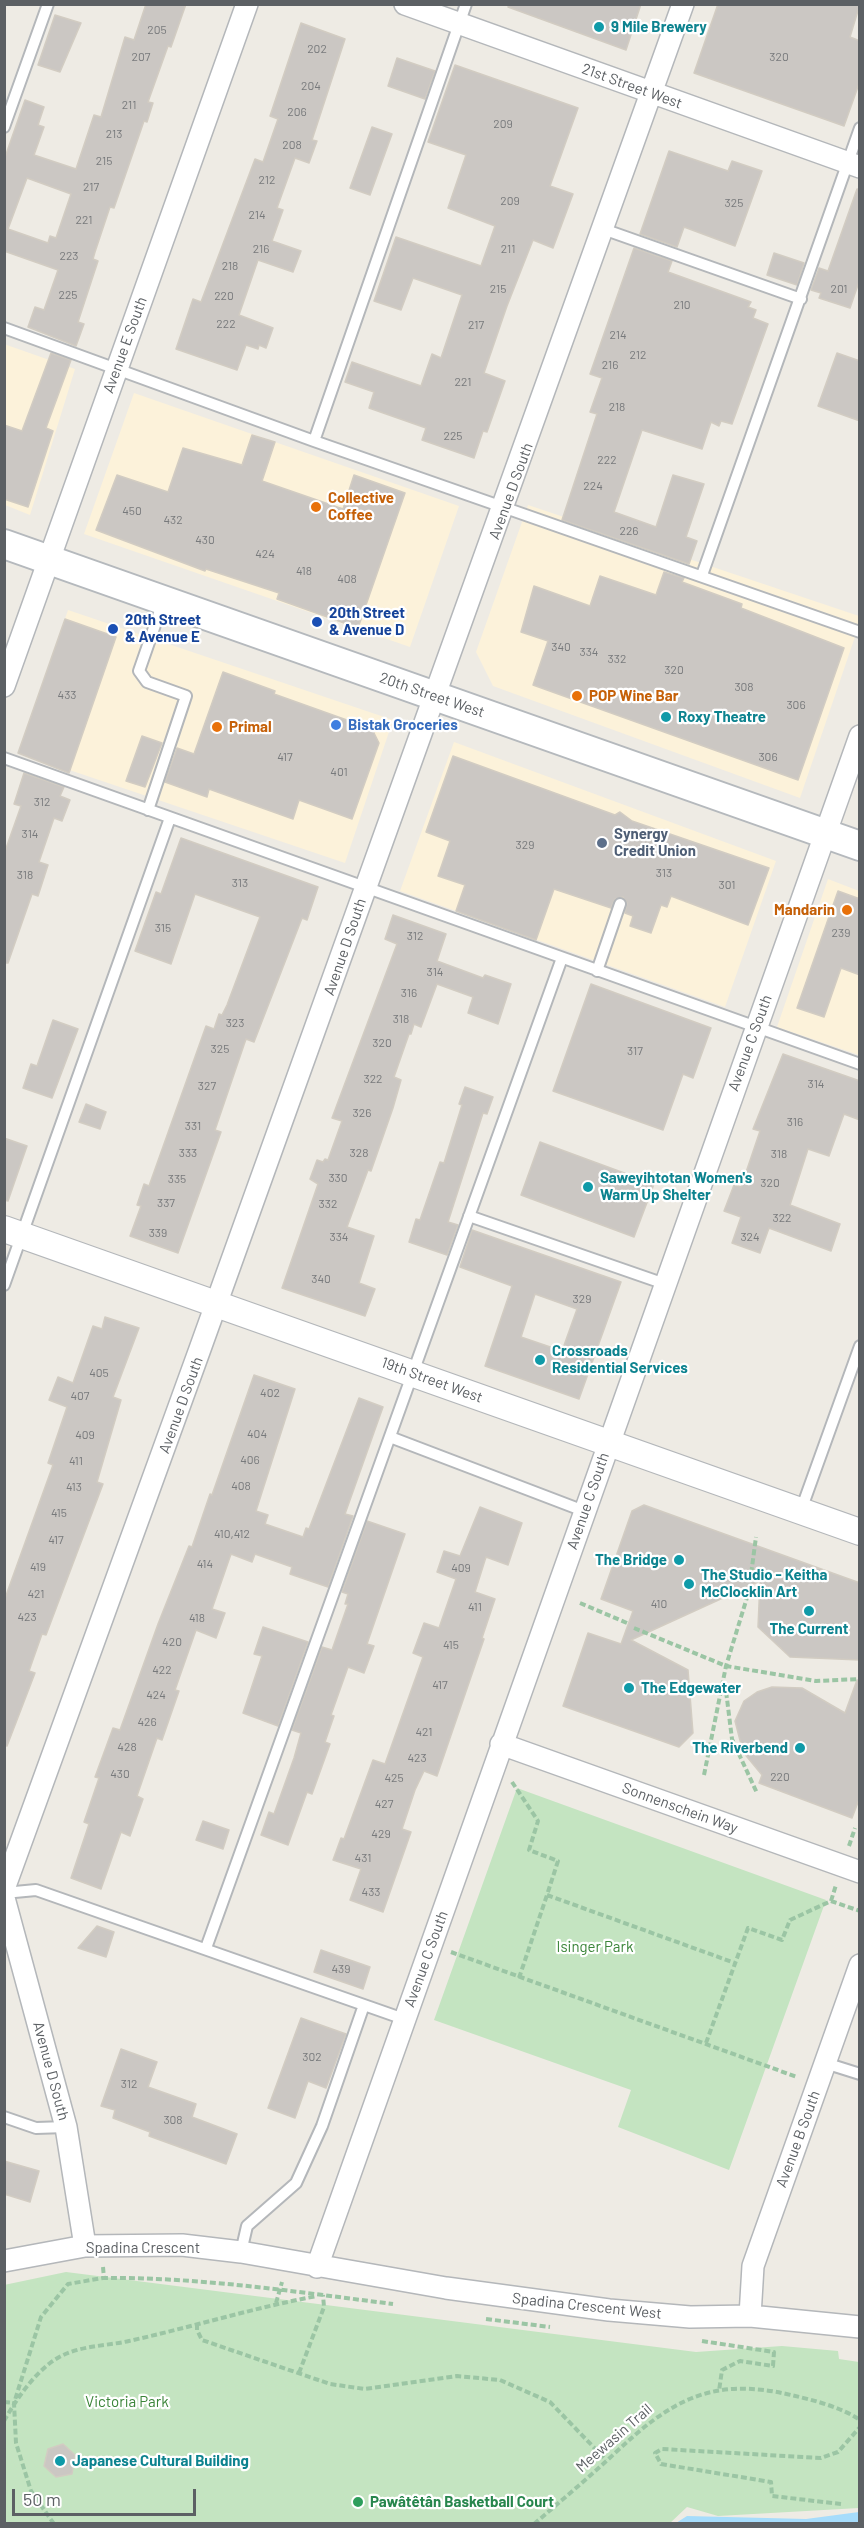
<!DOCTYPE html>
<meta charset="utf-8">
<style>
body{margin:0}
#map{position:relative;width:864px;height:2528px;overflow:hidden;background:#eeebe4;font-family:Barlow,sans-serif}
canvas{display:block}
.frame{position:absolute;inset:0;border:6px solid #5c6064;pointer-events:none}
.scale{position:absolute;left:12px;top:2489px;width:184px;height:27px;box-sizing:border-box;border:3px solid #5c6064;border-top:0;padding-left:8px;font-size:18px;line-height:21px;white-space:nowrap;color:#5c6064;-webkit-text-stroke:4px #fff;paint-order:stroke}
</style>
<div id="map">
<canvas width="864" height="2528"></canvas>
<div class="frame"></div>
<div class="scale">50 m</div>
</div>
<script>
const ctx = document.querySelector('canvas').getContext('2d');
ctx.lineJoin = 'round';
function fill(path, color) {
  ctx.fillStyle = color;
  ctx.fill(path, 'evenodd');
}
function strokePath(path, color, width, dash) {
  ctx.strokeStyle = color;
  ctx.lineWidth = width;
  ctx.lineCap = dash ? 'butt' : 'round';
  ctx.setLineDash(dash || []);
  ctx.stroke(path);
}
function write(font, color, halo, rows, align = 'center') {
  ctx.font = font + ' Barlow,sans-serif';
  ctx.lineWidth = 4.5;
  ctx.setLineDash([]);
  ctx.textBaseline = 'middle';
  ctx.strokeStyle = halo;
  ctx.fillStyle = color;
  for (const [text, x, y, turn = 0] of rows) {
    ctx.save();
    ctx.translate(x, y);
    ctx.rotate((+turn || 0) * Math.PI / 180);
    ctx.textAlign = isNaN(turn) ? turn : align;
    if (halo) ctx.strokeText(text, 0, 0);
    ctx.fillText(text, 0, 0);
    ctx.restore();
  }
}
fill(new Path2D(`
 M4,344L75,369L30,515L5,505Z
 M134,393L459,506L410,647L84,534Z
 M528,505L859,616V625L800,798L493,686L476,652Z
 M68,610L393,720L345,863L19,753Z
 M454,742L776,861L725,1007L400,891Z
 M828,879L859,891V1055L777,1027Z`), '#fcf2da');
fill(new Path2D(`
 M517,1788L826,1900L729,2170L618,2127L631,2090L434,2020Z
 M66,2272L696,2352L782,2346L838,2351L839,2359L859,2362V2508L718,2516L687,2507L669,2524L5,2523L4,2285Z`), '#c4e4c1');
fill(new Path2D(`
 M859,2512V2523H676L687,2516L806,2519Z`), '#a6dcfb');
const building = new Path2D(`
 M146,4H186L171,47L168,46L148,102L153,103L147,122L144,121L114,208L110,207L95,252L93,259L98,261L78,322L84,324L76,346L28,327L35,307L44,310L58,270L4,251V160L25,100L44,107L38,125L44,127L34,155L76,169L94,115L101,117L125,37L134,40ZM27,178L71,194L56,238L50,236L48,243L8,229Z
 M509,4H641L626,50L508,7Z
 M718,4H860L850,37L860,41V81L844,126L694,73Z
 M55,15L81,23L60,72L38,65Z
 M301,23L345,39L312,140L317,141L309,163L295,158L277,208L283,210L272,241L301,251L293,272L258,260L239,315L273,328L266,348L259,345L258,349L246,345L237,370L176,349L193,299L201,302L255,159L263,162L278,119L270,116Z
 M397,58L435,71L425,99L388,86Z
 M455,65L578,108L550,186L573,194L553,248L533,240L507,306L484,373L505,381L487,432L483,431L474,458L422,440L426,428L369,408L374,392L345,382L352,362L421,386L432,354L441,358L462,295L413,278L401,310L374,301L396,237L481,266L495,226L448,208L466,155L428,142Z
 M372,127L392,134L370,195L350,188Z
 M669,151L728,171L732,161L762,171L735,246L684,227L677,247L640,234Z
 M857,189L860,190V279L850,308L819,298L821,293L811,290L819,268L828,271Z
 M634,248L672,261L668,272L751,302L748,307L756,310L753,318L768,324L732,424L721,421L719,426L711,422L702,449L642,430L614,512L656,527L673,475L704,484L686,537L697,541L689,564L562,520L597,414L590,412L602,378L590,374Z
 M774,253L804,263L797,285L767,275Z
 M51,353L71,360L46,428L53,431L28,507L4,499V425L22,431Z
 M837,353L860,361V421L818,406Z
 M252,435L275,442L262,481L343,509L354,475L405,493L358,628L277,599L279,593L206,569L205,571L96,530L117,475L168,492L183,448L242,465Z
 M664,572L684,578L682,582L742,604L741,608L844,648L798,780L533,685L548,641L521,632L534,586L590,606L600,576L656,595Z
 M65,619L116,637L69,773L18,753Z
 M223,672L275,691L274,694L372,729L379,743L352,819L299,800L293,819L209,789L207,797L165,782L177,748L194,754Z
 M142,736L162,743L145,787L126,781Z
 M453,756L615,815L620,812L632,821L769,868L748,925L671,896L667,907L661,905L651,933L630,926L633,916L625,913L627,903L623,897L615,899L611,908L554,889L536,940L456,911L465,885L438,876L450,841L426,832Z
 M24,773L64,787L60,796L70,800L62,821L54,818L39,862L48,865L38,896L32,894L8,963H4V854L21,806L14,804Z
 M181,838L318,887L307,920L302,918L254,1042L246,1039L215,1130L221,1132L178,1253L130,1236L141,1206L137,1205L144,1184L149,1186L206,1026L214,1029L219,1014L222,1015L227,1005L260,917L195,894L171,964L135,951L156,892L161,894Z
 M838,891L860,899V975L841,968L824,1017L797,1008Z
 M393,915L446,934L437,961L483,978L485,975L511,984L498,1024L468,1013L473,997L437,984L421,1027L414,1024L411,1034H409L394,1077L401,1080L393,1108L371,1171L368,1170L347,1227L374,1236L359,1283L375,1289L365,1316L282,1288L318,1184L310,1179L317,1160L323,1162L325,1159L328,1160L342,1121L332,1118L397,944L385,939Z
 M591,984L711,1028L693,1078L683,1074L663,1130L553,1091Z
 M53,1020L78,1029L52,1098L23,1088L31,1064L37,1066Z
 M783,1054L860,1081V1120L844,1114L829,1156L808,1149L790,1205L840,1224L831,1251L769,1228L760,1253L732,1243L741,1217L724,1211L734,1185L741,1187L760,1131L753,1129Z
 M465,1087L493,1097L487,1114L483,1113L448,1222L458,1225L447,1255L409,1242L416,1219L420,1220L440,1162L444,1163L462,1105L459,1104Z
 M86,1104L106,1112L100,1129L79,1122Z
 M4,1138L27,1146L8,1201L4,1200Z
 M540,1142L654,1184L634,1237L521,1195Z
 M472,1230L621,1282L579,1399L485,1366L512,1286L460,1267ZM535,1294L577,1309L562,1351L521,1337Z
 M105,1317L139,1328L113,1397L121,1400L97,1482L103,1484L46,1635L42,1634L29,1671L35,1673L7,1746L4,1745V1601L53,1465L48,1463L67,1407L49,1400L58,1377L73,1383L93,1326L102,1329Z
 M254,1375L295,1389L256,1511L268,1515L265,1524L303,1537L306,1528L309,1529L359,1398L383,1407L345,1514L353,1516L328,1587L290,1574L292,1567L255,1554L252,1562L231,1554L212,1609L225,1613L216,1638L196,1630L175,1690L179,1691L162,1740L157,1738L137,1796L143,1799L130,1836L121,1832L101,1889L71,1878L89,1824L84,1822L99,1778L95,1777L113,1728L120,1730L158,1624L189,1546L192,1547L210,1494L212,1495Z
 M644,1505L860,1583V1660L790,1657L758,1627L760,1581L631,1640L688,1670L693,1733L679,1747L563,1706L588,1633L621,1644L633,1611L601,1599L632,1511Z
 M480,1507L522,1523L508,1565L486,1557L475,1592L495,1599L482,1638L484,1639L437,1776L424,1771L415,1790L402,1829L411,1832L383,1912L350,1900L361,1869L333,1860L341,1838L344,1839L373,1760L385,1764L423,1657L413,1653L424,1623L439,1628L456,1579L437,1572L444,1551L460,1556Z
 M367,1521L405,1534L367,1644L374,1646L364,1673L348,1667L331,1715L334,1716L325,1742L330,1744L312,1794L307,1792L288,1845L261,1835L269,1812L274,1814L294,1758L301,1733L292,1730L322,1647L332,1650L348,1604H345L348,1594L342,1592Z
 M263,1627L308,1642L278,1726L243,1713L262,1656L254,1654Z
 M857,1680L860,1681V1797L852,1818L759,1783L762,1775L743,1752L735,1721L744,1701L757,1692L772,1687L802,1688L845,1713Z
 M203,1821L229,1830L223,1849L196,1840Z
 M97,1926L114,1932L106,1957L78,1948Z
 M321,1950L370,1967L363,1989L314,1972Z
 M301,2018L346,2034L326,2088L308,2081L295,2118L268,2108Z
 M121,2049L157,2062L148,2087L196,2104L192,2117L237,2134L226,2164L149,2136L150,2132L113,2118L115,2110L101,2106Z
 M4,2161L39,2171L30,2202L4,2194Z
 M63,2444L75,2455L72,2474L56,2477L44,2466L48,2449Z`);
fill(building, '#cbc7c3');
strokePath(building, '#d2ccc2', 1.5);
const service = new Path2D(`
 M4,127L48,4
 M603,229L801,299
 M4,328L314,441L860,632
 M314,441L466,4
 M702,575L860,128
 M4,758L860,1064
 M148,810L186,696L147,682L139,671L163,602
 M597,971L620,904
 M469,1216L665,1284
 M4,1285L170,818
 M390,1437L584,1511
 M801,1510L860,1346
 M4,1893L36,1890L404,2019
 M206,1948L562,958
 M825,2063L860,2074
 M4,2117L36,2128L66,2127
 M241,2252L247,2226L296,2183L322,2126L364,2005`);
const minor = new Path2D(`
 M405,4L860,167
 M4,686L247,4
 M501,1744L860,1872
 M4,1889C231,1261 462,635 683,4
 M4,1898L66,2127L85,2246
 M4,2261L85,2246L182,2245L241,2252L446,2288L609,2310L690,2317L750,2316L860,2327
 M317,2267L860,736
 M750,2316L753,2266L860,1965`);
const tertiary = new Path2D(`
 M4,1229L860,1532`);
const secondary = new Path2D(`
 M4,544L860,846`);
strokePath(service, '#b4b7ba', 14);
strokePath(minor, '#b4b7ba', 24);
strokePath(tertiary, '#b4b7ba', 28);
strokePath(secondary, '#b5b9bd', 32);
strokePath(new Path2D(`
 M750,1582L756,1537
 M580,1603L627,1623
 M634,1628L726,1666L816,1681L860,1679
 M725,1683L732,1739L757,1793
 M704,1775L726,1666L749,1591
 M512,1782L538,1821L529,1850L558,1861L547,1895L735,1963
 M849,1846L855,1828
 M831,1901L836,1885
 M451,1952L797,2077
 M519,1978L547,1895
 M706,2043L748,1928L782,1940L790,1920L831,1901L860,1911
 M103,2267L104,2278C200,2277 297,2292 393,2304
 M276,2303L282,2282
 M486,2319L550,2327
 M197,2324V2330L202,2340L330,2384L365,2389L457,2376L500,2380L550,2402L606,2460
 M702,2341L774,2352L773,2366L740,2361L722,2370L719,2391
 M299,2373L324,2307L323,2295
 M4,2402L14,2403
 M4,2421C16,2400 31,2378 50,2363C74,2345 101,2347 129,2341C192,2327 253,2308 317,2296
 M841,2504L772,2496L771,2482L661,2464L655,2453L662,2449L821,2458L838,2452L860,2427
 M54,2524L31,2491L16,2443L14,2403L41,2317L68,2284L103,2278
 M534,2524C561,2501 588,2478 614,2454C670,2401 711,2376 791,2395C813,2400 841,2407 860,2420`), '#9bc5a4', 4, [6, 3]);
strokePath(service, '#fff', 10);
strokePath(minor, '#fff', 21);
strokePath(tertiary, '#fff', 26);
strokePath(secondary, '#fff', 28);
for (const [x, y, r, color] of [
 [599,27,6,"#0f9aa8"],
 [316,507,6,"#e8710a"],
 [317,622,6,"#1a4fb4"],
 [113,629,6,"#1a4fb4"],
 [577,696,6,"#e8710a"],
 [666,717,6,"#0f9aa8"],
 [336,725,6,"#3f7fe0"],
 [217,727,6,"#e8710a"],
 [602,843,6,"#5c6f8a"],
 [847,910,6,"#e8710a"],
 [588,1187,6,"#0f9aa8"],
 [540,1360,6,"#0f9aa8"],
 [679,1560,6,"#0f9aa8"],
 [689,1584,6,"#0f9aa8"],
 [809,1611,6,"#0f9aa8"],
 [629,1688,6,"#0f9aa8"],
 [800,1748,6,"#0f9aa8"],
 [60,2461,6,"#0f9aa8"],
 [358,2502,6,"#2e9e5b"]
]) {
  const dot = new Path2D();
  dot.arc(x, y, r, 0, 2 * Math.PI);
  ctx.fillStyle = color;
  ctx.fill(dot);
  strokePath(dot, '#fff', 2);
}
write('12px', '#787a7c', null, [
 ["205",157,30],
 ["202",317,49],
 ["207",141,57],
 ["320",779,57],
 ["204",311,86],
 ["211",129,105],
 ["206",297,112],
 ["209",503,124],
 ["213",114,134],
 ["208",292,145],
 ["215",104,161],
 ["212",267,180],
 ["217",91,187],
 ["209",510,201],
 ["325",734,203],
 ["214",257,215],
 ["221",84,220],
 ["216",261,249],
 ["211",508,249],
 ["223",69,256],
 ["218",230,266],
 ["215",498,289],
 ["201",839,289],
 ["225",68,295],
 ["220",224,296],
 ["210",682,305],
 ["222",226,324],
 ["217",476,325],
 ["214",618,335],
 ["212",638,355],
 ["216",610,365],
 ["221",463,382],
 ["218",617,407],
 ["225",453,436],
 ["222",607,460],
 ["224",593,486],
 ["450",132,511],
 ["432",173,520],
 ["226",629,531],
 ["430",205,540],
 ["424",265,554],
 ["418",304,571],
 ["408",347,579],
 ["340",561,647],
 ["334",589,652],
 ["332",617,659],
 ["320",674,670],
 ["308",744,687],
 ["433",67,695],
 ["306",796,705],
 ["417",285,757],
 ["306",768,757],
 ["401",339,772],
 ["312",42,802],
 ["314",30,834],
 ["329",525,845],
 ["313",664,873],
 ["318",25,875],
 ["313",240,883],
 ["301",727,885],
 ["315",163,928],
 ["239",841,933],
 ["312",415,936],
 ["314",435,972],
 ["316",409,993],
 ["318",401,1019],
 ["323",235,1023],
 ["320",382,1043],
 ["325",220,1049],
 ["317",635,1051],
 ["322",373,1079],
 ["314",816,1084],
 ["327",207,1086],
 ["326",362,1113],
 ["316",795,1122],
 ["331",193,1126],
 ["333",188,1153],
 ["328",359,1153],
 ["318",779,1154],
 ["330",338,1178],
 ["335",177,1179],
 ["320",770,1183],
 ["337",166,1203],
 ["332",328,1204],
 ["322",782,1218],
 ["339",158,1233],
 ["334",339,1237],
 ["324",750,1237],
 ["340",321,1279],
 ["329",582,1299],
 ["405",99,1373],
 ["402",270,1393],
 ["407",80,1396],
 ["404",257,1434],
 ["409",85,1435],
 ["406",250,1460],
 ["411",76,1461],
 ["408",241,1486],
 ["413",74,1487],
 ["415",59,1513],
 ["410,412",232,1534],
 ["417",56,1540],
 ["414",205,1564],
 ["419",38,1567],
 ["409",461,1568],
 ["421",36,1594],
 ["410",659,1604],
 ["411",475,1607],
 ["423",27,1617],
 ["418",197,1618],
 ["420",172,1642],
 ["415",451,1645],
 ["422",162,1670],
 ["417",440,1685],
 ["424",156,1695],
 ["426",147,1722],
 ["421",424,1732],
 ["428",127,1747],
 ["423",417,1758],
 ["430",120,1774],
 ["220",780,1777],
 ["425",394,1778],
 ["427",384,1804],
 ["429",381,1834],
 ["431",363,1858],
 ["433",371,1892],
 ["439",341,1969],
 ["302",312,2057],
 ["312",129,2084],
 ["308",173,2120]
]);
write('bold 15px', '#0d838f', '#fff', [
 ["9 Mile Brewery",611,27],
 ["Roxy Theatre",678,717],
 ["Saweyihtotan Women's",600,1178],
 ["Warm Up Shelter",600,1195],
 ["Crossroads",552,1351],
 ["Residential Services",552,1368],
 ["The Bridge",667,1560,"right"],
 ["The Studio - Keitha",701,1575],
 ["McClocklin Art",701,1592],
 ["The Current",809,1629,"center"],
 ["The Edgewater",641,1688],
 ["The Riverbend",788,1748,"right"],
 ["Japanese Cultural Building",72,2461]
], 'left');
write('15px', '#5c6064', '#fff', [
 ["21st Street West",632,86,20],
 ["Avenue E South",125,345,-70],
 ["Avenue D South",511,491,-70],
 ["20th Street West",432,695,19],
 ["Avenue D South",345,947,-71],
 ["Avenue C South",750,1043,-70],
 ["19th Street West",432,1380,20],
 ["Avenue D South",181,1405,-70],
 ["Avenue C South",588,1501,-71],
 ["Sonnenschein Way",680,1808,20],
 ["Avenue C South",426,1959,-70],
 ["Avenue D South",51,2071,75],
 ["Avenue B South",798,2139,-70],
 ["Spadina Crescent",143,2248],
 ["Spadina Crescent West",587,2306,6],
 ["Meewasin Trail",614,2438,-41]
]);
write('bold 15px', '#c56008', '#fff', [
 ["Collective",328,498],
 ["Coffee",328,515],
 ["POP Wine Bar",589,696],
 ["Primal",229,727],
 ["Mandarin",835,910,"right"]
], 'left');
write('bold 15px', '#164399', '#fff', [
 ["20th Street",329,613],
 ["& Avenue D",329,630],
 ["20th Street",125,620],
 ["& Avenue E",125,637]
], 'left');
write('bold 15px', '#366cbe', '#fff', [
 ["Bistak Groceries",348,725]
], 'left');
write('bold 15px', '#4e5e75', '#fff', [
 ["Synergy",614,834],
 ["Credit Union",614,851]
], 'left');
write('15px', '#3b8539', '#fff', [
 ["Isinger Park",595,1947],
 ["Victoria Park",127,2402]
]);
write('bold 15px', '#27864d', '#fff', [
 ["Pawâtêtân Basketball Court",370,2502]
], 'left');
</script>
